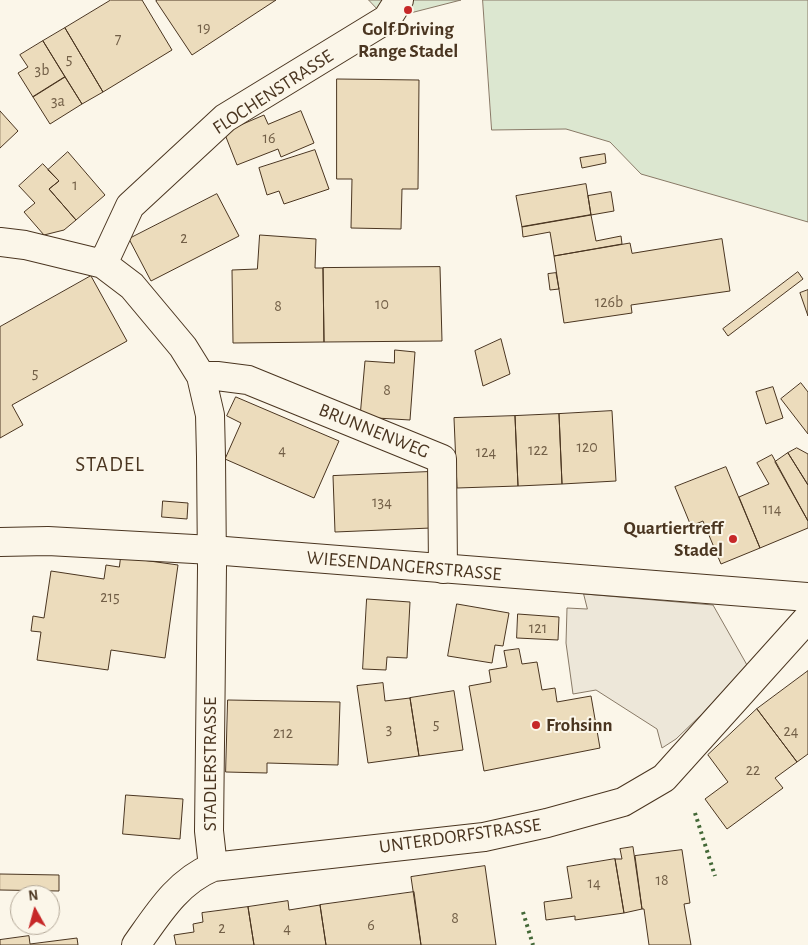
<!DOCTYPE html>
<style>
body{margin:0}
#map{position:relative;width:808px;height:945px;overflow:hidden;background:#fbf6e9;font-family:"Alegreya Sans",sans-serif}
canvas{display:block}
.north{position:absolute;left:10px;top:885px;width:50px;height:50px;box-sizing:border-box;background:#fbf6e9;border:1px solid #b4a999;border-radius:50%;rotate:353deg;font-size:14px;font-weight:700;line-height:20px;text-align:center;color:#4a3520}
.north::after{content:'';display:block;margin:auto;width:18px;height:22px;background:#c62828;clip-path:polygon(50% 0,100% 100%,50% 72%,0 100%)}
</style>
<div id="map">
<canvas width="808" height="945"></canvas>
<div class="north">N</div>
</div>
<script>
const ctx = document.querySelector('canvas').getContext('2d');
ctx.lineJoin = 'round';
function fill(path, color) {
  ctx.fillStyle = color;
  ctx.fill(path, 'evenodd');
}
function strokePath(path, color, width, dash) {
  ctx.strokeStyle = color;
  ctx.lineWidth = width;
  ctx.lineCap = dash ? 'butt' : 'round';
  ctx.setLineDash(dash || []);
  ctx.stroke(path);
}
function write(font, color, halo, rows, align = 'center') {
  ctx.font = font + ' "Alegreya Sans",sans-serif';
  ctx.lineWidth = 4;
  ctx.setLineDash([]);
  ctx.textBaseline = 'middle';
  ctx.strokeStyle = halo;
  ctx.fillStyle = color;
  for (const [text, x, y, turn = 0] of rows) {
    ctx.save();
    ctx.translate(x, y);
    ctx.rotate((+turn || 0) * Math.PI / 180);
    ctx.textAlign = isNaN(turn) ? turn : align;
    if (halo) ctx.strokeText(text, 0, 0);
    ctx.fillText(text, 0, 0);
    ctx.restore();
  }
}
const green = new Path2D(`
 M369,0H461L387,19Z
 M483,0H808V222L641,174L610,142L566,129L492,130Z`);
fill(green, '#dce7d0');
strokePath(green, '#887966', 1);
const parking = new Path2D(`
 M584,594L713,605L747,665L702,714L676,739L662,748L657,729L596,690L573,694L566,643L567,608L587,609Z`);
fill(parking, '#ede7d9');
strokePath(parking, '#887966', 1);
const building = new Path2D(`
 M111,0H142L172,50L103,92L65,28Z
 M158,0H276L192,55L156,1Z
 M65,28L103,92L82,104L43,41Z
 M43,41L65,77L33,97L18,73L28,67L20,55Z
 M65,77L82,104L50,124L33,97Z
 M337,79L419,80L418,189H402L401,229L351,228L352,179H337Z
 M0,111L18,131L0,148Z
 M301,111L314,143L281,157L278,149L237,165L224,132L264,115L268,124Z
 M315,150L329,189L284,204L279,191L267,195L259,168Z
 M68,152L105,195L76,220L49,189L59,181L48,170Z
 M605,154L606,163L582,168L580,158Z
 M43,164L59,181L49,189L76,220L64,230L44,235L24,212L35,203L19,186Z
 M586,184L591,215L522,227L516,196Z
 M611,192L614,211L591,215L588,196Z
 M217,194L239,236L151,281L129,239Z
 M591,215L596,241L621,236L622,244L554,256L550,232L523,237L522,227Z
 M260,235L316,239L315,268H323L324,342L233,343L232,270L257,269Z
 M722,239L730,291L631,305L632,313L564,323L554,256L630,243L632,253Z
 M440,267L442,341L324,342L323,268Z
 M798,272L803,279L728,336L723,329Z
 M556,273L559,289L550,290L548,274Z
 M91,276L127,341L12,405L23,425L0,438V327Z
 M808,290V316L800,293Z
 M501,339L510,374L483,386L475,351Z
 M395,350L415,352L410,420L360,417L365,361L394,363Z
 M801,383L808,392V434L781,399Z
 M773,387L783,418L766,424L756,392Z
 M236,397L339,441L314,498L225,459L241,423L227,416Z
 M612,411L616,481L562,484L559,414Z
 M559,414L562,484L518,486L515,416Z
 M515,416L518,486L457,488L454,418Z
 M797,448L808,454V485L788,453Z
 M788,453L808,485V521L775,462Z
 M772,455L808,521V528L760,548L739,497L769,484L757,463Z
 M726,467L760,548L721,564L703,521L691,526L675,487Z
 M428,472L431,528L335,532L333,476Z
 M163,501L188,503L187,519L162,517Z
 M121,557L178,565L165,658L111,650L108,670L37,660L41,632L31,631L33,616L44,618L51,571L104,579L106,565L119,567Z
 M367,599L410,602L407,658L387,657L386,670L363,669Z
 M457,604L509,613L503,646L495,645L492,663L448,656Z
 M518,614L559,617L558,640L517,638Z
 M519,649L522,664L537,662L542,690L555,688L557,702L591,696L600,748L484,771L469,686L491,682L489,670L507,667L504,651Z
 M808,671V754L797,762L757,709Z
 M383,683L385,701L410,698L419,756L368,763L357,686Z
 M454,691L463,750L419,756L410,698Z
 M228,700L340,702L338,765L267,763V773L226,772Z
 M757,709L797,762L775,778L783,788L727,829L705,799L728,782L708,755Z
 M126,795L183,799L180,839L123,834Z
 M633,847L642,909L624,913L615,859H622L620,849Z
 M682,850L690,903L684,904L691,945H649L644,909H642L635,856Z
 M615,859L624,913L575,920V916L546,920L544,902L572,898L567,867Z
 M485,866L496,945H421L411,877Z
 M0,874L59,875V891L0,890Z
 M414,892L421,945H326L320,905Z
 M288,901L289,910L320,905L326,945H254L248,907Z
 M248,907L254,945H176L174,935L194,932L193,924L203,922L202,913Z
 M29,936L30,944L77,938L78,945H0V940Z`);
fill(building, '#ecdcbc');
strokePath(building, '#4a3520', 1);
const minor = new Path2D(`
 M0,242L25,245L103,264L132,286L183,347L201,376L210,415L211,457L212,567L209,831L213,867
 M103,264L130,206L225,118L387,19L399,0
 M201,376H217L248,380L442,459L443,569
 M136,945C158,914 177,882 213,867L484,837L547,823L623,802L664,778L808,618`);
const major = new Path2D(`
 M0,542L48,541L212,550L808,597`);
strokePath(minor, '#4a3520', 30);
strokePath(major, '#4a3520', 30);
strokePath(minor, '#fbf6e9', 28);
strokePath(major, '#fbf6e9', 28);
strokePath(new Path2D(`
 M695,813L715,876
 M523,912L533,945`), '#436837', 4, [2.5, 4]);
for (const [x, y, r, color] of [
 [408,10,5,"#c62828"],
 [733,539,5,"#c62828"],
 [536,725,5,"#c62828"]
]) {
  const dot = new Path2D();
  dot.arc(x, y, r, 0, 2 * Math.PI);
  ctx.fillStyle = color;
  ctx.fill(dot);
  strokePath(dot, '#fbf6e9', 2);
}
write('16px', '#725f47', null, [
 ["19",204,28],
 ["7",118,39],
 ["5",69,59],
 ["3b",42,70],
 ["3a",58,101],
 ["16",269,138],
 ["1",75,185],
 ["2",184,238],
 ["126b",609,302],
 ["10",382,304],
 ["8",278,306],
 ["5",35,373],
 ["8",387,390],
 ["120",587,447],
 ["4",282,450],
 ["122",538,450],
 ["124",486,452],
 ["134",382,502],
 ["114",772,509],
 ["215",110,597],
 ["121",538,628],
 ["5",436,724],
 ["3",389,729],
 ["24",791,731],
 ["212",283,733],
 ["22",753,770],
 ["18",662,880],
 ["14",594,883],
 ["8",455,918],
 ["6",371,925],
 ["2",222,928],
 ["4",287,928]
]);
write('bold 19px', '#4a3520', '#fbf6e9', [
 ["Golf Driving",408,29],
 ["Range Stadel",408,51],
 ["Quartiertreff",723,528,"right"],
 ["Stadel",723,550,"right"],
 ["Frohsinn",546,725,"left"]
]);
write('19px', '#4a3520', '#fbf6e9', [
 ["FLOCHENSTRASSE",273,92,-33],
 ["BRUNNENWEG",374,431,22],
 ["WIESENDANGERSTRASSE",404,566,5],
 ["STADLERSTRASSE",210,764,-90],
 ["UNTERDORFSTRASSE",460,836,-8]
]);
ctx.letterSpacing = '1px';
write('21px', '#4a3520', '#fbf6e9', [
 ["STADEL",110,465]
]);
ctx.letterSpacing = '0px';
</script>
